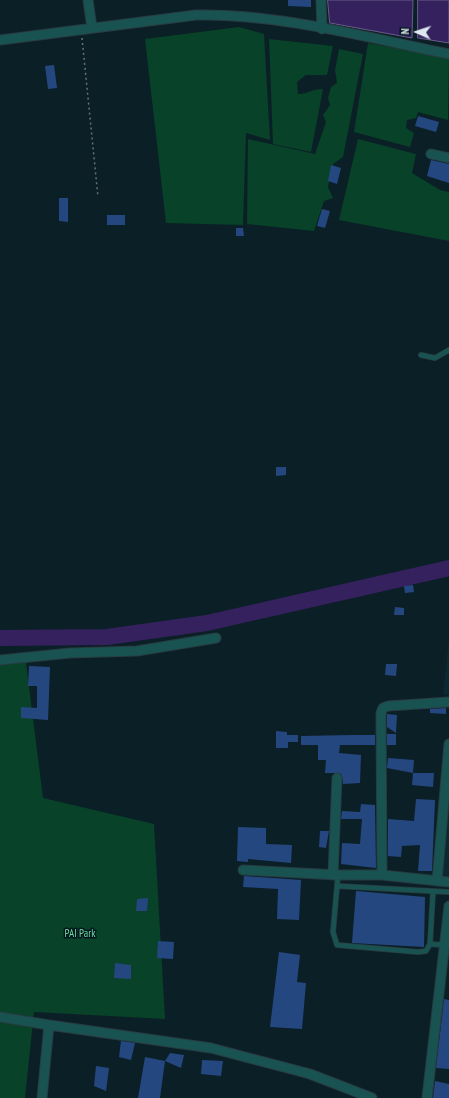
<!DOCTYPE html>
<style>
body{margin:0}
#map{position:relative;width:449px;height:1098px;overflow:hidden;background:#0b1f26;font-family:"PT Sans Narrow",sans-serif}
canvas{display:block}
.north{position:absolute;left:397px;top:12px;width:40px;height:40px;-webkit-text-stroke:3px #03151d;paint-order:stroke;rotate:273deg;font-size:11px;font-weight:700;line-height:16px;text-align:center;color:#dde9ef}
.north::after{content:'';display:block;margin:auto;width:14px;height:18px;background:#dde9ef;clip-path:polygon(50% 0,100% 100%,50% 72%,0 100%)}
</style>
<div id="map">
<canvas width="449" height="1098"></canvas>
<div class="north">N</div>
</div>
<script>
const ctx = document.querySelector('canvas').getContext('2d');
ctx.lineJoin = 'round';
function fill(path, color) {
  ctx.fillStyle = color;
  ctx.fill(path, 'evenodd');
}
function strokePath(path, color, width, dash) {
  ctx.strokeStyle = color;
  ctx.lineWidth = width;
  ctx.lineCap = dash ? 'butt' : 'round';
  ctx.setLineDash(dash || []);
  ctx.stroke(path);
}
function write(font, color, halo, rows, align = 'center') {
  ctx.font = font + ' "PT Sans Narrow",sans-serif';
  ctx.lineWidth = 3;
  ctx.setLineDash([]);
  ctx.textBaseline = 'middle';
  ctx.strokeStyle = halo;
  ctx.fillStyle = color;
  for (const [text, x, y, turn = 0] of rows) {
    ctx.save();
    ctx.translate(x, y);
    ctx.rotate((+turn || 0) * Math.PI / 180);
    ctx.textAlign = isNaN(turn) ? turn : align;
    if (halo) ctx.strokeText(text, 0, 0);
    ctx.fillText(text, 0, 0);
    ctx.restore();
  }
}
fill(new Path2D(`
 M449,639V695L443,694Z
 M449,777V877H441Z`), '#0c2933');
fill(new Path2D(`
 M239,27L264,34L270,140L246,133L243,225L166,223L145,39Z
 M269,39L333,46L327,75H306L297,82L298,94C308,94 312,89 323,89L311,152L273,144Z
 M368,43L449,58L448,120L418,112L416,118L407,120L406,128L414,133L410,147L354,132Z
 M339,49L363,54L343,157L333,164L328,187L333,198L324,201L314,231L247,224L248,139L315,154L326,122L323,115L330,105L328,98L331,87L337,83L335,70Z
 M358,139L416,154L412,173L440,190L449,192V241L339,220Z
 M25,655L43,798L154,824L165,1019L34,1012L25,1098H0V656Z`), '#084228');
const water = new Path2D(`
 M328,0H413L412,38L330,23Z
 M418,0H449V43L418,38Z`);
fill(water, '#35215e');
strokePath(water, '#675d8a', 1);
strokePath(new Path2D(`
 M0,638L107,637L207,623L449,568`), '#35215e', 16);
fill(new Path2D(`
 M288,0H311V7L288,6Z
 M54,65L57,88L48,89L45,66Z
 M418,116L439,122L436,132L415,126Z
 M431,160L449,164V183L427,176Z
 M331,165L341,168L337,184L328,181Z
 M59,198H68V222L59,221Z
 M322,209L330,211L325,228L317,226Z
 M107,215H125V225H107Z
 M236,228H243L244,236H236Z
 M276,467H286V475L276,476Z
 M413,585L414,592L405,593L404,586Z
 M395,607L404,608V615H394Z
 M386,664H397L396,676L385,675Z
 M29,666L50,667L48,720L21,718V707L37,708V686H28Z
 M446,708V714L430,713V709Z
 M387,714L397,715L396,733L387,727Z
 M276,731L287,732V735H298V742H288V748H276Z
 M387,734H396V745H387Z
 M352,735H375V745H340L339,753L361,755L360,783L343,784L342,776L340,773H325L326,760H318V745H301V736Z
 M388,758L414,760L413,773L387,768Z
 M413,773H434L433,787L412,785Z
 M416,799L435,800L432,871H418L420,845L402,846L401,857L388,856V819L414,821Z
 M361,804L375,805L376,868L341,864L342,843L360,844L362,819H341L342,811L360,812Z
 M238,827L266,828V844L292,845L291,863L248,859V862L237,861Z
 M320,831H329L326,848L319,847Z
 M244,876L301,880L299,920L277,919L278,889L243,887Z
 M356,891L425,897L424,947L352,943Z
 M148,898L147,911H136L137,899Z
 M158,941L174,942L173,959L157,958Z
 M279,952L300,955L297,982L306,983L302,1029L270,1027Z
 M115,963L131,965V979L114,978Z
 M444,999L449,1000V1069L436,1068Z
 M121,1041L135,1043L131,1060L119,1057Z
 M170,1053L184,1055L181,1068L165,1061Z
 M145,1057L165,1061L160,1098H138Z
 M202,1060L223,1061L221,1076L201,1074Z
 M96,1066L109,1068L106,1091L94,1086Z
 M435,1081L449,1084V1098H433Z`), '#254780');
const lane = new Path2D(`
 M421,355L435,358L449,350
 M338,875L333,932L337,945L418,952L426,951L430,944
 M337,886L449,892
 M433,892L430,944L444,945`);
const street = new Path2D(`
 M88,0L92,28
 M321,0L322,29
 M0,40L196,15C277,13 369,38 449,54
 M431,154L449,158
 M0,660L70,653L137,651L216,638
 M243,870L338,875H382L449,882
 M333,875L337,778
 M382,875L381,713L383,708L388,706L449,702
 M437,881L449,744
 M0,1017L49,1025
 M42,1098L49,1025L211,1048L310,1074L372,1098
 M427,1098L449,906`);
strokePath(lane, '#283b42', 6);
strokePath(street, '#283b42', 11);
strokePath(new Path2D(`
 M82,38L98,197`), '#64747b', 1.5, [2, 3]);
strokePath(lane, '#195351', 4.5);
strokePath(street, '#195351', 9);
write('11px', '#6ddca0', '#03151d', [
 ["PAI Park",80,934]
]);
</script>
